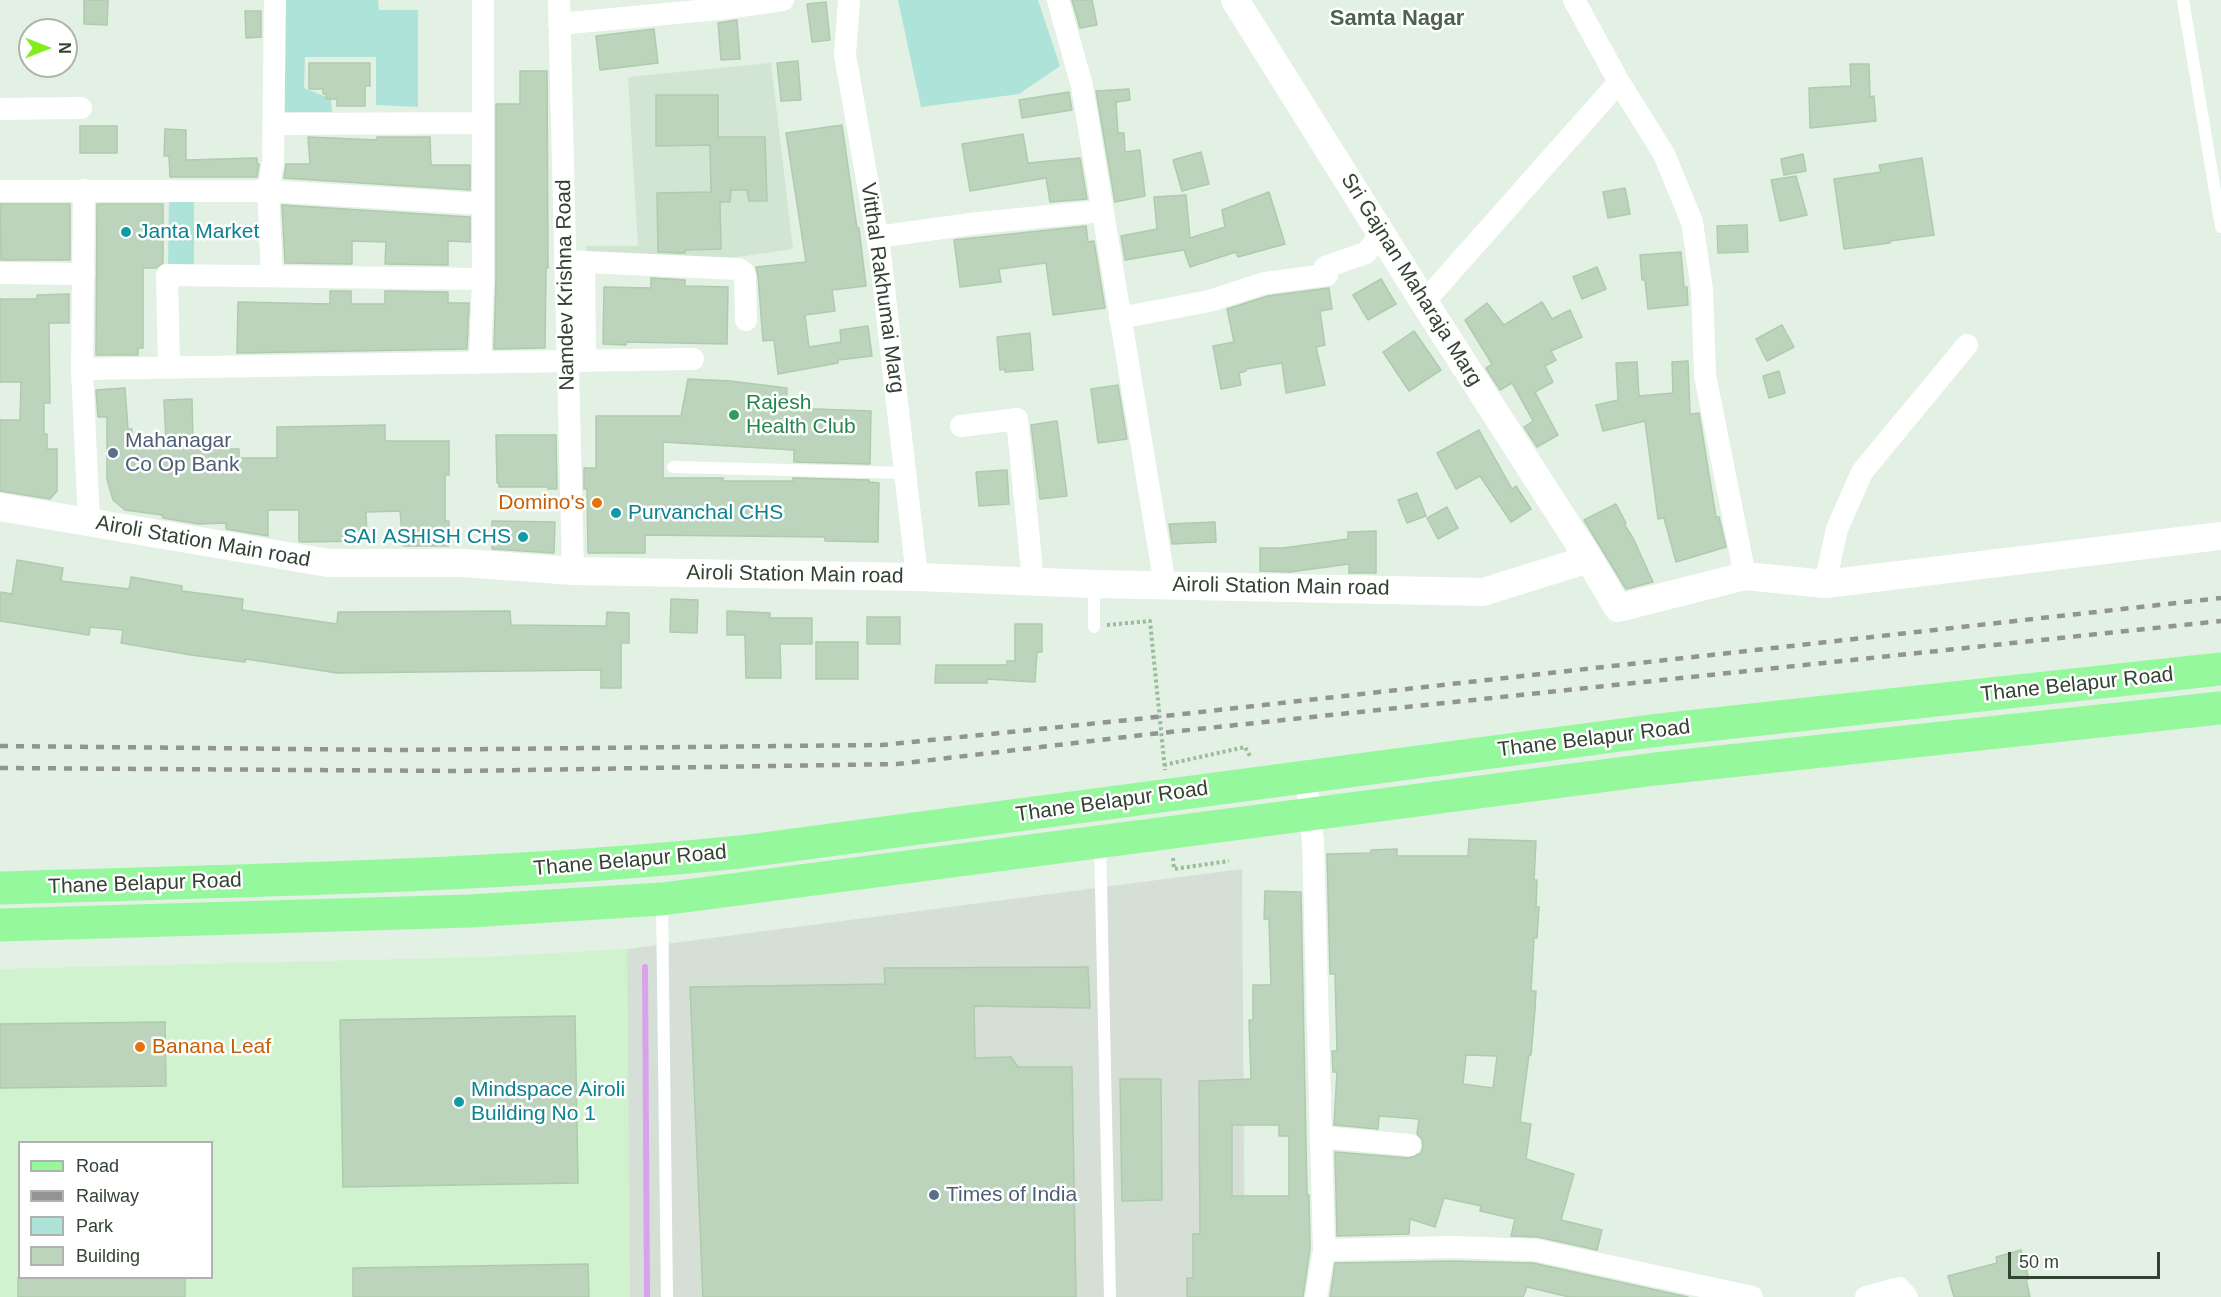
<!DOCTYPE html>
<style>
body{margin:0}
#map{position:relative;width:2221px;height:1297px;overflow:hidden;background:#e3f0e4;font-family:Arial,sans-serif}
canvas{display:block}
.legend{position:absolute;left:18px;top:1141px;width:195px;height:138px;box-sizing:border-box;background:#fff;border:2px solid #aeb3ae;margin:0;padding:8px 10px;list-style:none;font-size:18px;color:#344234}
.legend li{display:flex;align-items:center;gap:12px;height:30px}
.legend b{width:30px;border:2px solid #aeb3ae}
.north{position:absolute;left:18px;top:18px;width:60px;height:60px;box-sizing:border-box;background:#fff;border:2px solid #aeb3ae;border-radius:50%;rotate:90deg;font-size:16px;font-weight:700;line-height:24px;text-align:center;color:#344234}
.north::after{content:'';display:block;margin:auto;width:21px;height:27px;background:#83ed1e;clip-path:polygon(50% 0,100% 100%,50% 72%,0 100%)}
.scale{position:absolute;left:2008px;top:1252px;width:152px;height:27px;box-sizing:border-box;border:3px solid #344234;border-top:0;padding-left:8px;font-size:18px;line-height:21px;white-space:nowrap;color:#344234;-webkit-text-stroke:4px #fff;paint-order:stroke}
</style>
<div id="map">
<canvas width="2221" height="1297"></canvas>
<ul class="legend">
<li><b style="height:8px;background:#95f89c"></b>Road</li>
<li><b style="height:8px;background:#939393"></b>Railway</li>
<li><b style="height:16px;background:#aee3d9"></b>Park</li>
<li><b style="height:16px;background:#bdd4bc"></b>Building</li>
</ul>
<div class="north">N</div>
<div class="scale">50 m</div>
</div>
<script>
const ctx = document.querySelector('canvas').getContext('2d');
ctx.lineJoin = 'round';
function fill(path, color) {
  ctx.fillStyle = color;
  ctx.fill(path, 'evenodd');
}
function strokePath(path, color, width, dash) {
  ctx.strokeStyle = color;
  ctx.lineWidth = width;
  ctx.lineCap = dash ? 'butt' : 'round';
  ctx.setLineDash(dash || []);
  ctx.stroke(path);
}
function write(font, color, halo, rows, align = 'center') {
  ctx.font = font + ' Arial,sans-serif';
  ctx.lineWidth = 5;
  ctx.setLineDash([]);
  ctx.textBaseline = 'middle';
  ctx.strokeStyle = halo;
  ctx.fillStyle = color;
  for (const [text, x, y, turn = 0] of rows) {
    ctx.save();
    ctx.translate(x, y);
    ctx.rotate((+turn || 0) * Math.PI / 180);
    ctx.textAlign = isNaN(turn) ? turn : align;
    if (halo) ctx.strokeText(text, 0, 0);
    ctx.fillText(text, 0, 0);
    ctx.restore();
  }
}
fill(new Path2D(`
 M771,63L793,249L737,257L736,270L587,265L586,246H638L628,77Z`), '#d2e4d2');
fill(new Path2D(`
 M627,949L630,1297H0V969L485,957ZM20,1142H212V1278H20Z`), '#d1f2cf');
fill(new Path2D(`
 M1242,869L1245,1297H630L627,949Z`), '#d6dfd5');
fill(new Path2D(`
 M280,0H378L379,10H418V107L376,105V57H305L304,88L331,99L332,112H278Z
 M898,0H1038L1060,66L1019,94L921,107Z
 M169,196H194V268L168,269Z`), '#aee3d9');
strokePath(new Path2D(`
 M645,967L647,1297`), '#daa2eb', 6);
const building = new Path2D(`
 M84,0H108L107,25L84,24Z
 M1072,0H1092L1097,25L1080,28Z
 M826,2L830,40L812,42L807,4Z
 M245,11H261V37L246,38Z
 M737,20L740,59L721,60L718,23Z
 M654,29L658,63L600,70L596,36Z
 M798,61L801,100L781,101L777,63Z
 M309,63H370V86H365V106H337V99H326V94H323V89H309Z
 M1850,64H1869L1870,97L1874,96L1876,121L1810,128L1809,88L1851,86Z
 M520,71H547L548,268H546L545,348L494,349L496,279V104H520Z
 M1129,89L1130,100L1116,102L1118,133H1124L1125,152L1140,150L1145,196L1115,202L1096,91Z
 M1069,92L1072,110L1022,118L1019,100Z
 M656,95H718V137H765L767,201H749L747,190H731L730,202H720L721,249L685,250V253L658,252L657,193L711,192L710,145L656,146Z
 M842,125L857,228H859L866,286L832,290L835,311L805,315L809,347L841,342L840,330L868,326L872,356L838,360V363L778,374L774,340L763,341L758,276L756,267L806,262L786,133Z
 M80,126H117V153H80Z
 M165,129L186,130V160L257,158V164H259L257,177H170L169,156H164Z
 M1023,134L1028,163L1080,158L1087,199L1050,202L1046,178L970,191L962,144Z
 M308,137L377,140V137H430L431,165H470V190L284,178L286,164H310Z
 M1201,152L1209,184L1182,191L1173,160Z
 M1803,154L1806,171L1784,175L1781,159Z
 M1922,158L1934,235L1890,241V243L1844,249L1834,179L1881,172L1879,165Z
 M1796,176L1807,215L1780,221L1771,180Z
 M1625,188L1630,214L1608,218L1603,192Z
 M1269,192L1285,244L1238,257L1236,252L1190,267L1184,250L1125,260L1121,236L1157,229L1154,197L1186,195L1190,238L1225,227L1222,210Z
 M0,204H70V260H1Z
 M97,204H163V263L156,268H143V348H138V355H96Z
 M282,205L470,217V242L448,241V265L385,264L386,242L352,241V264L285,263Z
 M1747,225L1748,252L1718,253L1717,226Z
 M1086,226L1088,242L1094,241L1105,308L1053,315L1046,263L999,269L1001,282L960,287L954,240Z
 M1681,252L1684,287H1687L1688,305L1648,309L1645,280H1642L1640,255Z
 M1597,267L1606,289L1582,299L1573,277Z
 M651,278L685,280V286L728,287L727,344L626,342V345L603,344L604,287L651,288Z
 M1381,279L1396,304L1368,320L1353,295Z
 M1329,288L1332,309L1320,311L1325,345L1316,347L1325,385L1286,393L1282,363L1246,369V371L1239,373L1241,385L1221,389L1213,346L1234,342L1227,309L1268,296Z
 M330,291H351V304H385V291L448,292V303H469L467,349L237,353L238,302L330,304Z
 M69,294V323H49L50,403H44V434H47V449H57V491L50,499L0,491V420H20L21,382H0V299H37V295Z
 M1542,302L1552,319L1570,310L1582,337L1551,351L1556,360L1545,366L1553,382L1535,392L1558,435L1537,447L1524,427L1533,421L1512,383L1500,390L1486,368L1492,364L1465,320L1487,303L1504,325Z
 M1782,325L1794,347L1767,361L1756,339Z
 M1414,331L1441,370L1409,391L1383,352Z
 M1030,333L1033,370L1005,372V369L1000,370L997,337Z
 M1688,361L1690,414L1699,413L1716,517H1719L1726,547L1676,562L1664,518L1658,519L1645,421L1603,431L1596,405L1618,400L1616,363L1637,362L1639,396L1673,393L1672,362Z
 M1779,371L1785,393L1769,398L1763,376Z
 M688,379L730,381L787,388L786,408L871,411L870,464L794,462V450L663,442V478H723V481H793V478L869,480V482L879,483L878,542L825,541V537L645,535V553H588L587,489H584V468H596V416H681Z
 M1118,385L1127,439L1098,443L1091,389Z
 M125,388L128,429H132L131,442L166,441L164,400L192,399L193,440L205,439V449H239V458H277V427L385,425V441H449V475H445V521H449V546H403L400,511L366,512L367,541L301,542L299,541V510H268V536L226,529V523L199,524L163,518L162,515L125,510L113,500L107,479V417H98L96,390Z
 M1057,421L1067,496L1040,499L1031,425Z
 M1479,430L1512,489L1516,486L1531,509L1511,522L1480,476L1456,489L1437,453Z
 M496,435H556L557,489H548V487H499V483H497Z
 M1007,470L1009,504L979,506L976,472Z
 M1417,493L1426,516L1407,523L1398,500Z
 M1616,504L1626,523L1624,524L1633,538L1653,582L1626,589L1584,520Z
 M1447,507L1458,528L1438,539L1427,518Z
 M492,521L555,522L554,553L492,549Z
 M1215,522L1216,542L1172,544L1169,524Z
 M1376,531V573H1349V564L1290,572L1260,571V548H1283L1348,539V532Z
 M17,560L63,568L61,581L129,589L131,577L182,586V591L243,599L242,610L337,624L338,612L510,611L511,625L606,626L607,612L629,613V643H621V688H601V670L337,673L246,659L245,662L191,655L121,643L123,630L90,627L89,635L0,621V592L12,594Z
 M671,599L698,600L697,633L670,632Z
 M727,611L770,613V618H812V644H780L781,678H746L745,635H727Z
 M867,617H900V644H867Z
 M1015,624H1042V652H1037L1035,682L987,679V683H935L936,665H1007V661H1015Z
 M816,642H858V679H816Z
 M1469,839L1536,841L1534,880H1537L1536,907H1539L1537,938H1534L1531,991H1536L1535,1009L1531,1055H1529L1520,1122L1531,1124L1526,1159L1574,1174L1561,1220L1602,1230L1597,1250L1538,1237L1511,1236L1515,1219L1480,1211L1481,1206L1444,1198L1435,1227L1410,1219L1409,1234L1337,1236L1335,1152L1409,1158L1421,1153L1423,1146L1422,1139L1417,1134L1419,1119L1379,1116L1378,1129L1334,1125L1337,1072H1333L1332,1051H1337L1335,974H1330L1327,854L1371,853V850L1397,849V856H1468ZM1466,1055L1497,1056L1493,1088L1463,1084Z
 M1265,891L1301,892L1307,1195H1309L1310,1249L1303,1297H1187V1278H1193V1234H1200L1199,1081L1251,1079L1249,1020H1253V985H1271L1269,919H1264ZM1232,1125H1279V1136H1289V1196H1232Z
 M1088,967L1090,1008L974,1006L975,1058L1011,1057L1018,1067H1072L1076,1297H703L690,987L885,984L884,968Z
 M575,1016L578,1183L343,1187L340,1020Z
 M165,1022L166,1086L0,1088V1024Z
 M1120,1079H1161L1162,1200L1122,1201Z
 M2021,1250L2029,1279H2026L2030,1297H1954L1948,1276L1997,1263L1996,1257Z
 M1452,1261L1533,1263L1688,1297H1569L1527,1287L1523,1297H1330L1335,1263Z
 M588,1264L589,1297H353V1268Z
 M18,1278H185V1297H18Z`);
fill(building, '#bdd4bc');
strokePath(building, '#aecbad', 1.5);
strokePath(new Path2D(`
 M1107,625L1150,621L1165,770
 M1164,765L1245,747L1251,758
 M1173,858L1174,869L1229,861`), '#99bc99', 4, [3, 3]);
strokePath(new Path2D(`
 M2183,0L2221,227
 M673,467L905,473
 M1094,584V627
 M1100,842L1110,1297
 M662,899L667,1297`), '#fff', 12);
strokePath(new Path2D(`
 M559,0L573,571
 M849,0L845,55L880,253L917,577
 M1058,0L1082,86L1165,585
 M1574,0L1619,82L1664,154L1692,222L1702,289L1705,375L1745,576
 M559,24L719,9L783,0
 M0,109L81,108
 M274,124L483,123
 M84,190L82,369L89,522
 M0,191H268L483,204
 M877,237L978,223L1102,211
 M565,261L738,269L744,273L745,277L746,320
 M584,262L585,360
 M0,273L84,274
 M272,276L268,191L273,162L275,0
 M1424,302L1619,82
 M1120,318L1209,301L1265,283L1327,275L1325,267L1366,253L1382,233
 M480,363L483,279V0
 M169,367L167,275L483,279
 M82,369L693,359
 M961,426L1017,419L1033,581
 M1825,584L1837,529L1862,472L1967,345
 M1306,776L1313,841L1324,1250L1316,1297
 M1321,1137L1410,1145
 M1324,1250L1452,1247L1535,1250L1752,1297
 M1866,1297L1899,1288L1907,1297`), '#fff', 22);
strokePath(new Path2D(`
 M1235,0L1424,302L1589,559L1618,608L1745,576L1825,584L2221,536
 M0,507L328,563H463L573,571L917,577L1094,584L1483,592L1589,559`), '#fff', 28);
strokePath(new Path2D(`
 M0,888C247,880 494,877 740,852L1651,731L2221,669
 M0,925L470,911L662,899L1655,769L2221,708`), '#95f89c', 33);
strokePath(new Path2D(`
 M0,746L398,750L882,745L1138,719L2221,598
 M0,768L460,771L897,764L1151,734L2221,621`), '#939393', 4.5, [8, 8]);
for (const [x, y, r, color] of [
 [126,232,6,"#0f9aa8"],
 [734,415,6,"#2e9e5b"],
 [113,453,6,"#5c6f8a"],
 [597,503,6,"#e8710a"],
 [616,513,6,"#0f9aa8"],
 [523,537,6,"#0f9aa8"],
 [140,1047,6,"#e8710a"],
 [459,1102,6,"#0f9aa8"],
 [934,1195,6,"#5c6f8a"]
]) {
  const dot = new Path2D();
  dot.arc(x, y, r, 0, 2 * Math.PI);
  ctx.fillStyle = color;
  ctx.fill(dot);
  strokePath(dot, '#fff', 2);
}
write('21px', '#0d838f', '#fff', [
 ["Janta Market",138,232],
 ["Purvanchal CHS",628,513],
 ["SAI ASHISH CHS",511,537,"right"],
 ["Mindspace Airoli",471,1090],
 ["Building No 1",471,1114]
], 'left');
write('21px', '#344234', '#fff', [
 ["Sri Gajnan Maharaja Marg",1411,280,58],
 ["Namdev Krishna Road",566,285,-91],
 ["Vitthal Rakhumai Marg",882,288,82],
 ["Airoli Station Main road",203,542,10],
 ["Airoli Station Main road",795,575,1],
 ["Airoli Station Main road",1281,587,1],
 ["Thane Belapur Road",2077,685,-6],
 ["Thane Belapur Road",1594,739,-7],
 ["Thane Belapur Road",1112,802,-8],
 ["Thane Belapur Road",630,861,-5],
 ["Thane Belapur Road",145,884,-2]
]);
write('21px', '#27864d', '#fff', [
 ["Rajesh",746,403],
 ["Health Club",746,427]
], 'left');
write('21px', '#4e5e75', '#fff', [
 ["Mahanagar",125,441],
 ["Co Op Bank",125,465],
 ["Times of India",946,1195]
], 'left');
write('21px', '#c56008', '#fff', [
 ["Domino's",585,503],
 ["Banana Leaf",152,1047,"left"]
], 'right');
write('bold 22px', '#4d644c', '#fff', [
 ["Samta Nagar",1397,19]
]);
</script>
